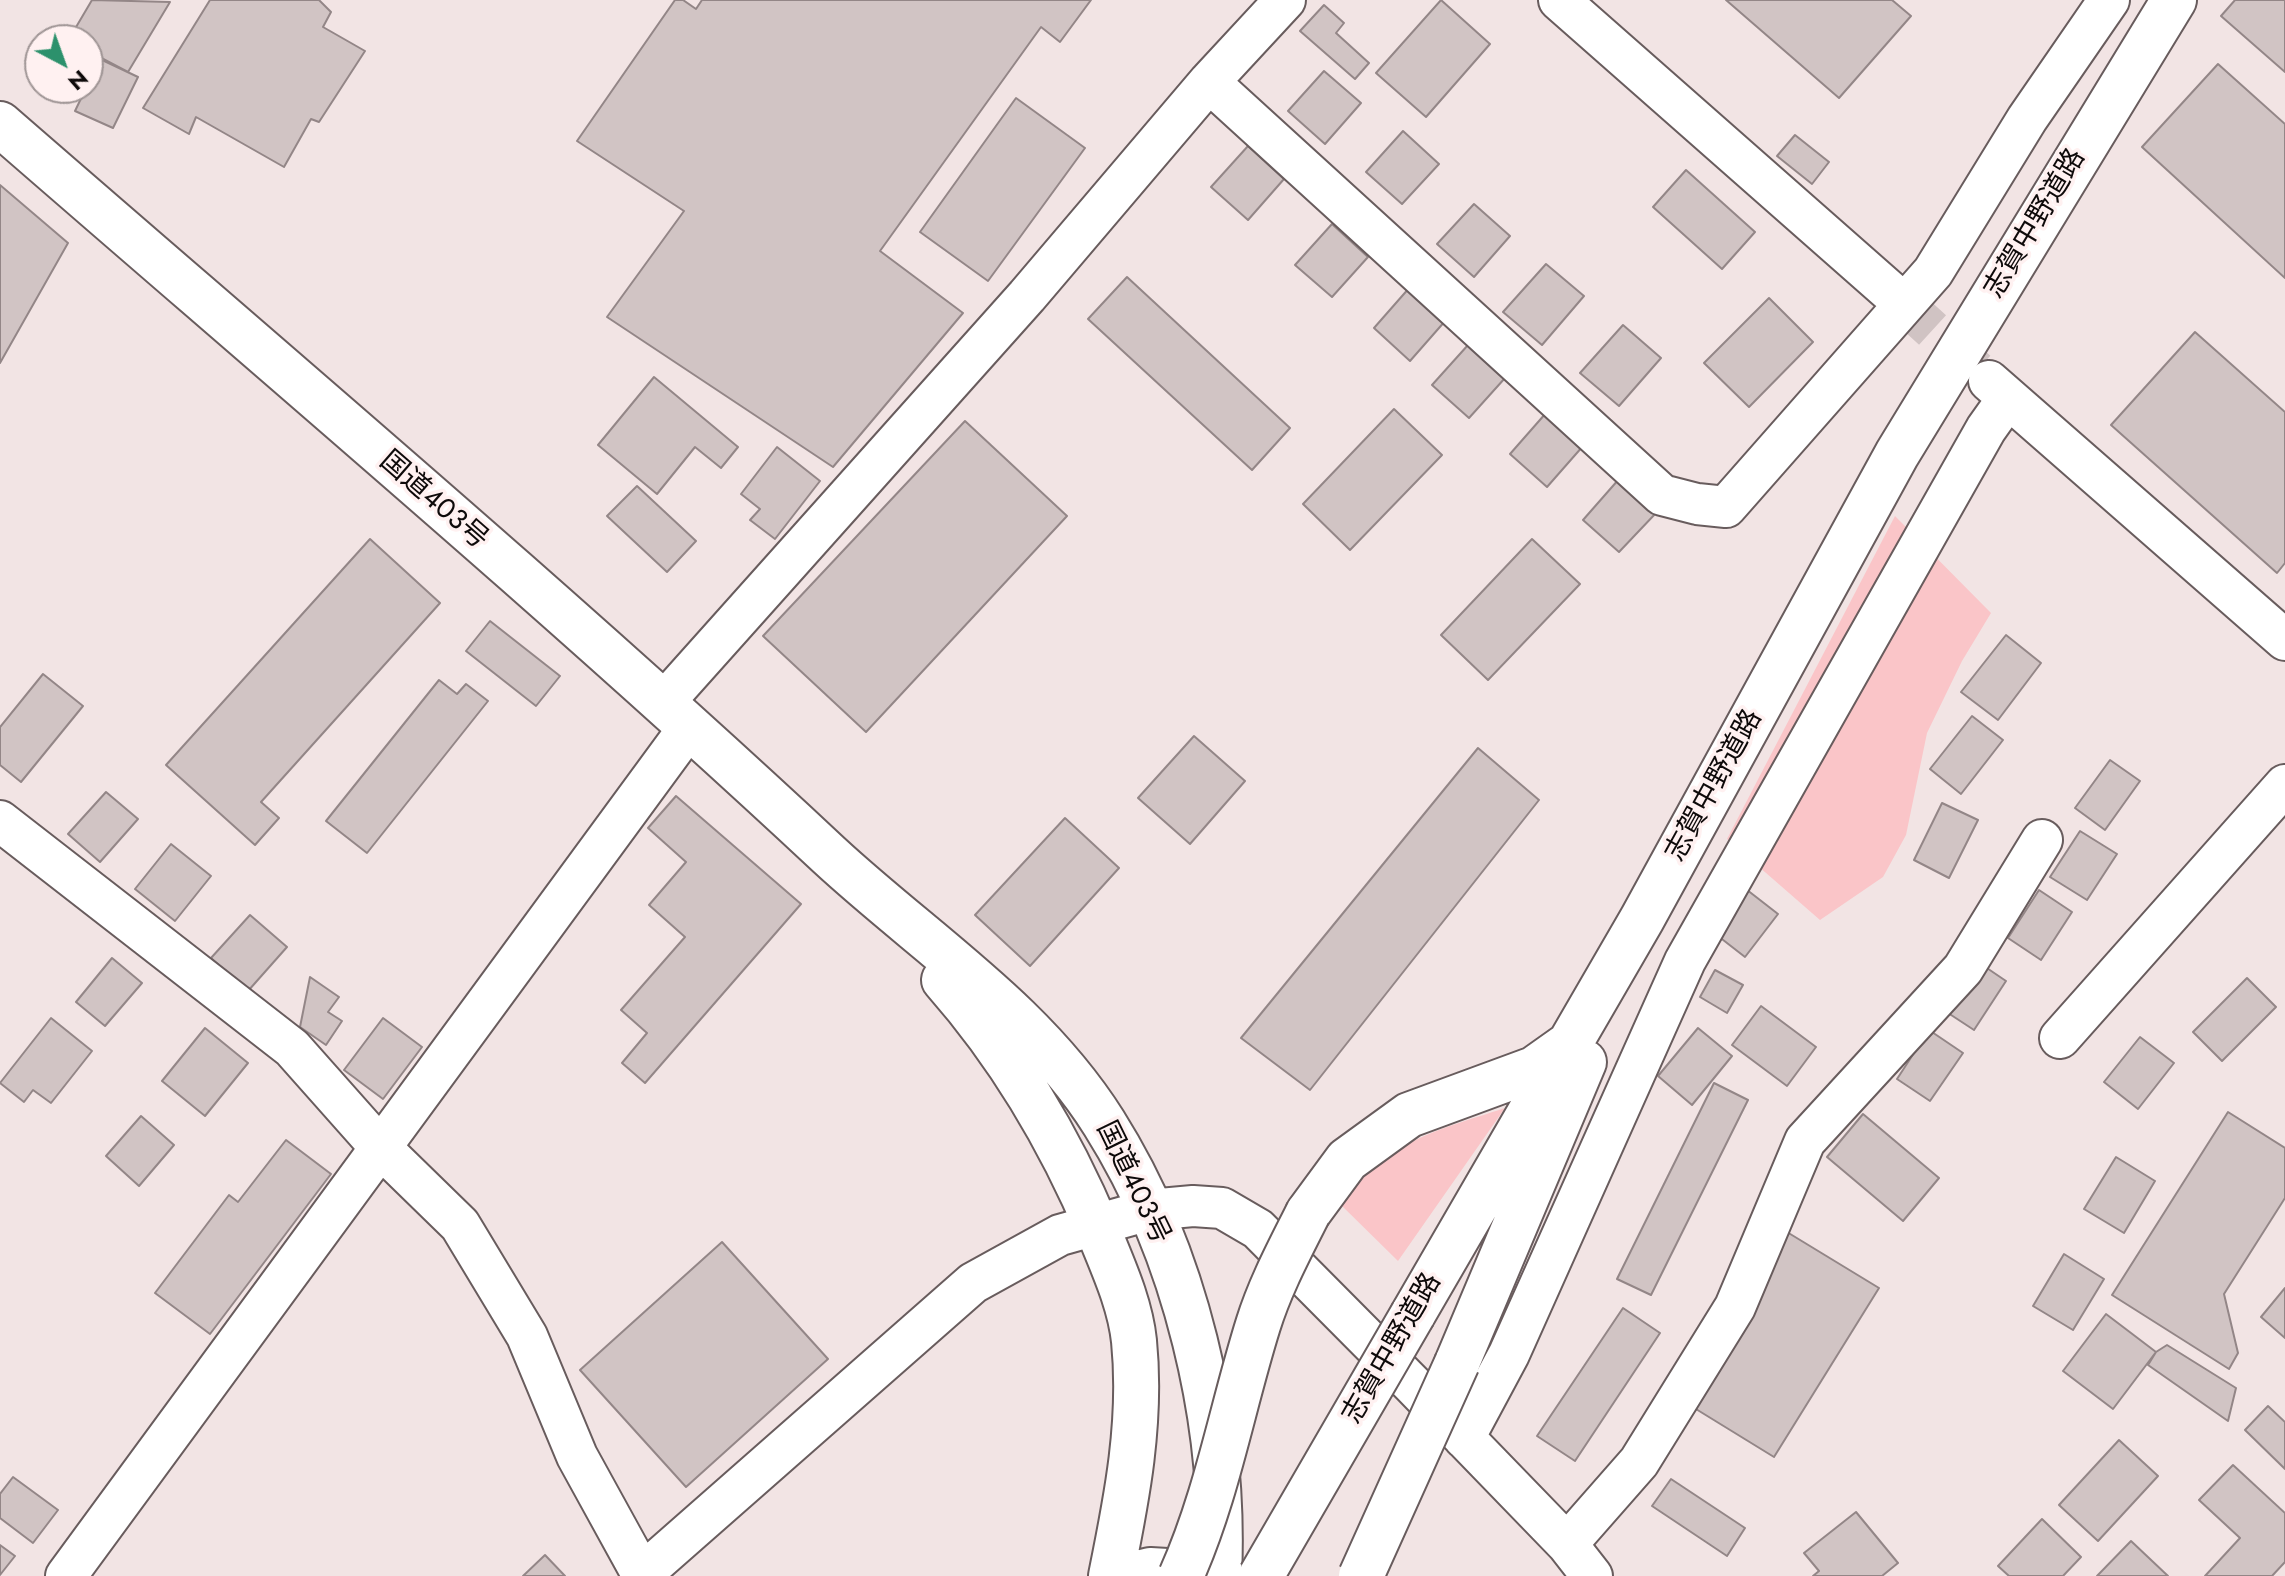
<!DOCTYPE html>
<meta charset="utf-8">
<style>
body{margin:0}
#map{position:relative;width:2285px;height:1576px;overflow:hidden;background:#f2e4e4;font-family:Jost,sans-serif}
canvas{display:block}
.north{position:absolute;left:24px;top:24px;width:80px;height:80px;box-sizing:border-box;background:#fff1f1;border:2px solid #9f9595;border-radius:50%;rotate:139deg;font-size:22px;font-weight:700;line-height:32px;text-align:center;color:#0e0a0a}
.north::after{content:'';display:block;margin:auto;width:28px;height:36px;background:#2c916c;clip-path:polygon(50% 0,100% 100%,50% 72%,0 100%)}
</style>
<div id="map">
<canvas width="2285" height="1576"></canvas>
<div class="north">N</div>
</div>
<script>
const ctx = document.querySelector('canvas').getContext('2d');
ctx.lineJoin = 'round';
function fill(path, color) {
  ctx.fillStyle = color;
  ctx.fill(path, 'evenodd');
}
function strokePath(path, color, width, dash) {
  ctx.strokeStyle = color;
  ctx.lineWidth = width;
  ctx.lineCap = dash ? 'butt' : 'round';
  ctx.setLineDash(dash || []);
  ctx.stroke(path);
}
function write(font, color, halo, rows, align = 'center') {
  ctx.font = font + ' Jost,"Noto Sans JP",sans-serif';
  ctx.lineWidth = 7;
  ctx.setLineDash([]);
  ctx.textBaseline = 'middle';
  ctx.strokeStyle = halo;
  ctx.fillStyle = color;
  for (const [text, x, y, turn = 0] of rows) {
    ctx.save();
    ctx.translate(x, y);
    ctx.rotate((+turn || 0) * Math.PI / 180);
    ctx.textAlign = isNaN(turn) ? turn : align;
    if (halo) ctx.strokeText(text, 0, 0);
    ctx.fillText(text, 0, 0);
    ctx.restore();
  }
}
fill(new Path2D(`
 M1895,516L1991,613L1962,661L1927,733L1906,835L1883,877L1820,920L1727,839Z
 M1505,1108L1398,1261L1340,1204C1390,1140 1432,1132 1505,1108Z`), '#fac5c8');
const building = new Path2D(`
 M92,0L170,2L128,72L88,51V40L69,39Z
 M210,0H319L331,12L323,27L365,51L319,122L311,119L284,167L196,117L189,134L143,108Z
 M675,0H683L696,9L702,0H1091L1060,42L1041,27L880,251L963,313L833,467L607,317L684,211L577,141Z
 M1441,0L1490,44L1426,117L1376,73Z
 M1726,0H1892L1911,16L1839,98Z
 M2235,0H2285V72L2221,16Z
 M1324,5L1344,23L1336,33L1369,63L1355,79L1300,31Z
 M100,59L138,77L113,128L75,111Z
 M2218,64L2285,124V278L2142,147Z
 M1324,71L1361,103L1325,144L1288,111Z
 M1016,98L1085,148L988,281L920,232Z
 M1403,131L1439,164L1402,204L1366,172Z
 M1795,135L1829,162L1812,184L1777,156Z
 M1248,146L1284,179L1248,220L1211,187Z
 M1686,170L1755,232L1722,269L1653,207Z
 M0,185L68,243L0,363Z
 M1474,204L1510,236L1474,277L1437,244Z
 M1332,224L1368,257L1332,297L1295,265Z
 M1546,264L1584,296L1542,345L1503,312Z
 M1127,277L1290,428L1252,470L1088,319Z
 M1410,287L1446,320L1410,361L1374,328Z
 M1769,298L1813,342L1749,407L1704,363Z
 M1623,325L1661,358L1619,406L1580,373Z
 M2195,332L2285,412V563L2277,573L2111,425Z
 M1468,345L1505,378L1469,418L1432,385Z
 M654,377L738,447L721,468L695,447L657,494L598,445Z
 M1394,409L1442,455L1350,550L1303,504Z
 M1546,413L1583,446L1547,487L1510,454Z
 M965,421L1067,516L866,732L763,636Z
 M777,447L820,481L775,539L750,520L760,509L741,494Z
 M1619,479L1656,513L1619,552L1583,520Z
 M637,486L696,541L667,572L607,516Z
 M370,539L440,603L261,802L279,818L255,845L166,765Z
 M1532,539L1580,584L1488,680L1441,635Z
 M490,621L560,676L536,706L466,651Z
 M2006,635L2041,663L1998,720L1961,692Z
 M43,674L83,706L21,782L0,765V727Z
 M439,680L457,694L466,684L488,701L367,853L326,821Z
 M1972,716L2003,740L1961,794L1930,769Z
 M1194,736L1245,781L1190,844L1138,798Z
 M1478,748L1539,800L1310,1090L1241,1038Z
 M2110,760L2140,781L2105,830L2075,808Z
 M106,792L138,819L100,862L68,834Z
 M676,796L801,904L645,1083L622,1063L647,1033L621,1010L685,937L649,905L686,862L648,828Z
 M1942,803L1978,820L1949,878L1914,860Z
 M1065,818L1119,868L1030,966L975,915Z
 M2080,831L2117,854L2087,900L2050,877Z
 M171,844L211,876L175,921L135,889Z
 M1742,886L1778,914L1745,957L1709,929Z
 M2039,890L2072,912L2041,960L2008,938Z
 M250,915L287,947L248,991L211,958Z
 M112,958L142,983L105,1026L76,1002Z
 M1978,962L2006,981L1974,1030L1945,1011Z
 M1715,970L1743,985L1727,1013L1700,997Z
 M310,977L339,997L328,1012L342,1021L326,1045L300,1027Z
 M2247,978L2276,1007L2222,1061L2193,1032Z
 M1761,1006L1816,1047L1787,1086L1732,1045Z
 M51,1018L92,1051L51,1103L33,1090L24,1102L0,1083Z
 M383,1018L422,1047L383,1099L344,1070Z
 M205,1028L248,1063L205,1116L162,1081Z
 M1698,1028L1732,1056L1692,1105L1658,1076Z
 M1929,1030L1963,1053L1930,1101L1897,1079Z
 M2140,1037L2174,1063L2138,1109L2104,1082Z
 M1714,1083L1748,1100L1651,1295L1617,1279Z
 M2228,1112L2285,1148V1198L2224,1294L2238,1353L2229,1369L2112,1295Z
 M1863,1114L1939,1178L1903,1221L1827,1157Z
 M141,1116L174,1145L139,1186L106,1156Z
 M286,1140L331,1174L210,1334L155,1293L229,1195L238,1202Z
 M2116,1157L2155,1181L2124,1233L2084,1209Z
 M1782,1229L1879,1288L1774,1457L1678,1398Z
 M722,1242L828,1359L686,1487L580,1370Z
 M2064,1254L2104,1279L2073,1330L2033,1306Z
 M2285,1288V1338L2261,1317Z
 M1623,1308L1660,1333L1575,1461L1537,1436Z
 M2106,1314L2156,1352L2113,1409L2063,1371Z
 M2167,1345L2236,1388L2228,1421L2148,1365L2156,1352Z
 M2268,1406L2285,1422V1469L2245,1430Z
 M2119,1440L2158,1476L2098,1541L2059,1505Z
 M2233,1465L2285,1513V1562L2272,1576H2205L2240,1538L2199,1500Z
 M13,1477L58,1510L33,1543L0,1518V1494Z
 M1671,1479L1745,1528L1727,1556L1652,1506Z
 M1856,1512L1898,1563L1882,1576H1813L1819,1571L1804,1553Z
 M2042,1519L2081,1557L2063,1576H2009L1998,1566Z
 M2131,1541L2168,1576H2097Z
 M0,1545L15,1556L0,1575Z
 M545,1555L565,1576H523Z`);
fill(building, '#d1c4c4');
strokePath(building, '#938687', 2);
strokePath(new Path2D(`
 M1903,303L1983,376`), '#d0c3c3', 40, [40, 20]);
const minor = new Path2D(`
 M1559,0L1903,303
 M1209,82L1662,495L1697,504L1726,507L1933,272L2027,119L2109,0
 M1989,381L2285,640
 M664,702L1027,296L1209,82L1285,0
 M0,821L292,1048L379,1146L460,1225L527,1336L577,1456L643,1576
 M2060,1038L2285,785
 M1464,1438L1509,1354L1685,961L1986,429L2008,398
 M1567,1544L1639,1462L1735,1307L1805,1141L1963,969L2042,840
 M642,1574L973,1283L1060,1235L1149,1210L1193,1206L1222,1208L1258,1229L1412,1384L1567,1544L1592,1576
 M66,1576L690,726`);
const major = new Path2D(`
 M1308,1213L1347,1160L1409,1115L1534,1069L1565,1047
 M1413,1314L1642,919L1897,454L2174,0
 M1457,1363L1584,1062`);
const highway = new Path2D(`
 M0,124C278,366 560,604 829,855C924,943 1034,1012 1104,1123C1186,1253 1226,1423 1219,1576
 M944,980C1011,1056 1060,1139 1099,1232C1113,1267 1130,1303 1134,1341C1142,1421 1127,1498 1111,1576
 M1126,1576L1150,1570L1219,1574`);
strokePath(minor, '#685c5d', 44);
strokePath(major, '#685c5d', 48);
strokePath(highway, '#685c5d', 48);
strokePath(minor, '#fff', 40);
strokePath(major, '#fff', 44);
strokePath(highway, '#fff', 44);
const majorBridge = new Path2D(`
 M1181,1576C1217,1496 1232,1408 1258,1325C1270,1286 1290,1249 1308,1213
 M1261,1576L1413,1314
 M1361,1576L1457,1363`);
strokePath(majorBridge, '#685c5d', 48, []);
strokePath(majorBridge, '#fff', 44);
write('28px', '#0e0a0a', '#fff1f1', [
 ["志賀中野道路",2036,224,-59],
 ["国道403号",433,501,41],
 ["志賀中野道路",1715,786,-61],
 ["国道403号",1132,1183,64],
 ["志賀中野道路",1393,1349,-60]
]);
</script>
